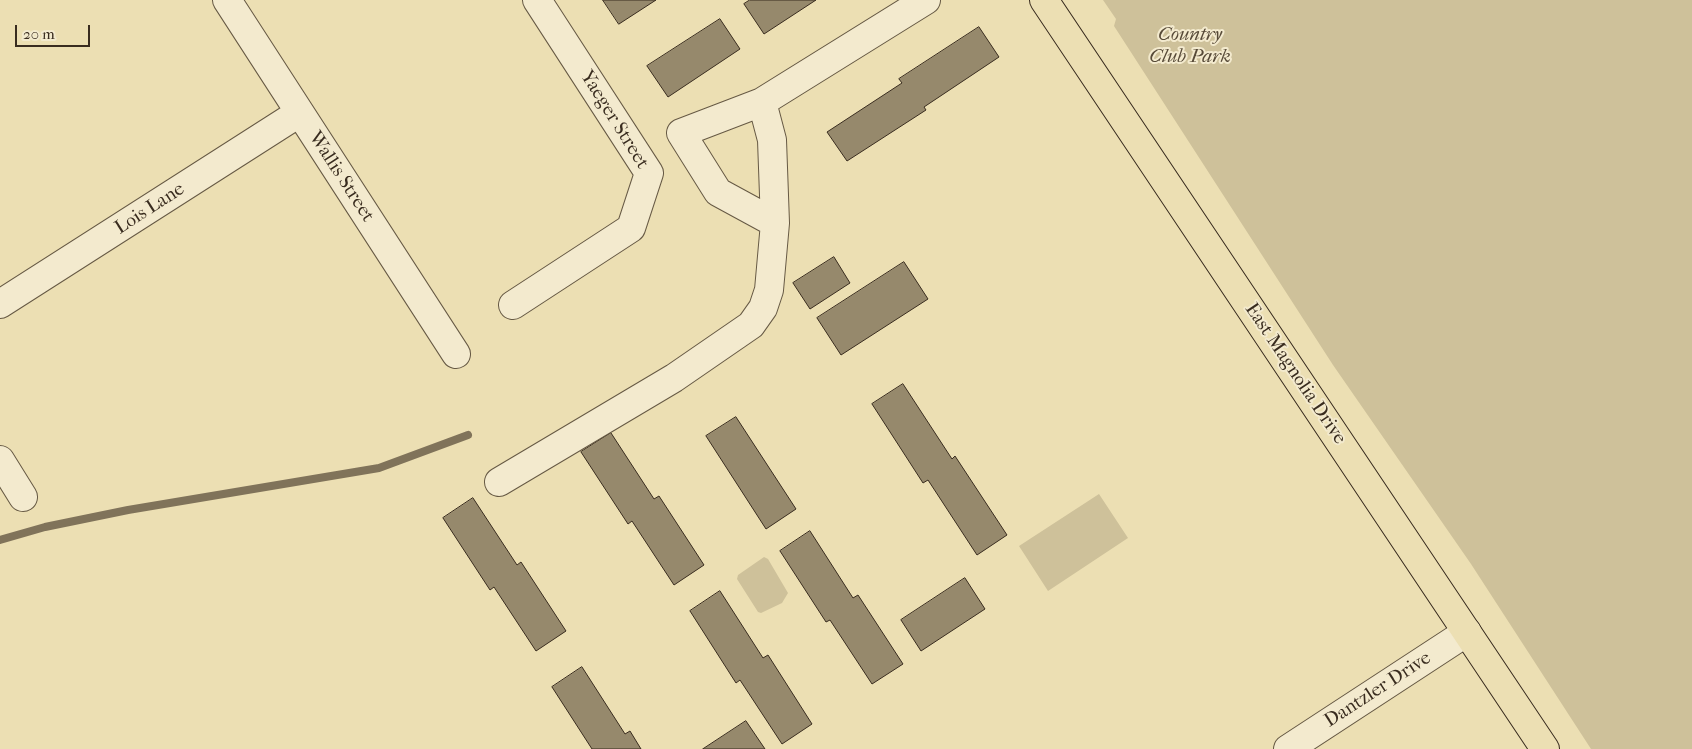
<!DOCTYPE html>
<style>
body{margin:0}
#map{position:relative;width:1692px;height:749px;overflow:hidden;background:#ecdfb3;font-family:"IM FELL French Canon",serif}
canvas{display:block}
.scale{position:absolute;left:15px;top:25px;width:75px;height:22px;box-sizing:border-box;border:2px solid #392c1f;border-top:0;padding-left:6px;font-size:15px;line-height:18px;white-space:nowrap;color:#392c1f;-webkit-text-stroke:4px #f3eace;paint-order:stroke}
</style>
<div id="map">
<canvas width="1692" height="749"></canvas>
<div class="scale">20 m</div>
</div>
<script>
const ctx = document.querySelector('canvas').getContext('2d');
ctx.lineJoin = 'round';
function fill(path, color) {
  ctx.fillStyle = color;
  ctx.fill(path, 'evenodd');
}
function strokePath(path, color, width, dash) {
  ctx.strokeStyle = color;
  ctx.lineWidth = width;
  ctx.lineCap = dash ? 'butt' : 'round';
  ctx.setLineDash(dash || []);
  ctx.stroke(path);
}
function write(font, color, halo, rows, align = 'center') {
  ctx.font = font + ' "IM FELL French Canon",serif';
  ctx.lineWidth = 4;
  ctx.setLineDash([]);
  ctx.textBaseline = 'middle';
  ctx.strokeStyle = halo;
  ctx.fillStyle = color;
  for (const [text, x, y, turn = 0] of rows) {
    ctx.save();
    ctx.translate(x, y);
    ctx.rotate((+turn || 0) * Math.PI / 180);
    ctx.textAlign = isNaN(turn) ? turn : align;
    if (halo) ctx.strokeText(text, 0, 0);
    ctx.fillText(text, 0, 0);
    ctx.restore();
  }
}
fill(new Path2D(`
 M1103,0H1692V749H1591L1471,564L1333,365L1114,26L1116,19Z
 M1099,494L1128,538L1048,591L1019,546Z
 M764,557L768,559L788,593L782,603L761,613L758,612L737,579L738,575Z`), '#cec19a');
strokePath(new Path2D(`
 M0,540L45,527L128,510L379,468L468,435`), '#80735a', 8);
const building = new Path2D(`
 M603,0H656L619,24Z
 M750,0H816L764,34L744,4Z
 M720,19L740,49L668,97L647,66Z
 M979,27L999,57L924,107L926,110L847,161L827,132L902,83L899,79Z
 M834,257L850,283L810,309L793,283Z
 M904,262L928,299L841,355L817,318Z
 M903,384L952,459L955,456L1007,535L977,555L928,480L923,483L872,404Z
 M736,417L796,509L766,529L706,436Z
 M611,433L654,499L659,496L704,565L674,585L632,521L628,524L581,452Z
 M473,498L517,565L521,562L566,631L536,651L494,587L490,590L443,518Z
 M810,531L853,598L858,595L903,664L872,684L830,620L826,622L780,551Z
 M965,578L985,609L921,651L901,620Z
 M720,591L763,658L768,655L812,724L782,744L740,680L736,683L690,611Z
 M582,667L625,734L630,731L641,749H592L552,687Z
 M746,721L765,749H703Z`);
fill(building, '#96896c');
strokePath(building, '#392c1f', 1);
const minor = new Path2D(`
 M227,0L456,354
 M775,223L718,192L681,133L762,102L926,0
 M0,304L299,113
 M513,305L631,228L649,173L537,0
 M0,460L23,497
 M499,482L674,378L751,325L763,308L769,290L775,223L772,140L762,102
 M1288,749L1467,632`);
const major = new Path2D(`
 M1044,0L1545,749`);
strokePath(minor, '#665944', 30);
strokePath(major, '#392c1f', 30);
strokePath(minor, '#f3eace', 28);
strokePath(major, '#ecdfb3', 28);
write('italic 19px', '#574a38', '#f3eace', [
 ["Country",1190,35],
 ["Club Park",1190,57]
]);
write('19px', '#392c1f', '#f3eace', [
 ["Yaeger Street",614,120,58],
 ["Wallis Street",341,177,57],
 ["Lois Lane",150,209,-33],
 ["East Magnolia Drive",1295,374,56],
 ["Dantzler Drive",1378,690,-33]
]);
</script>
